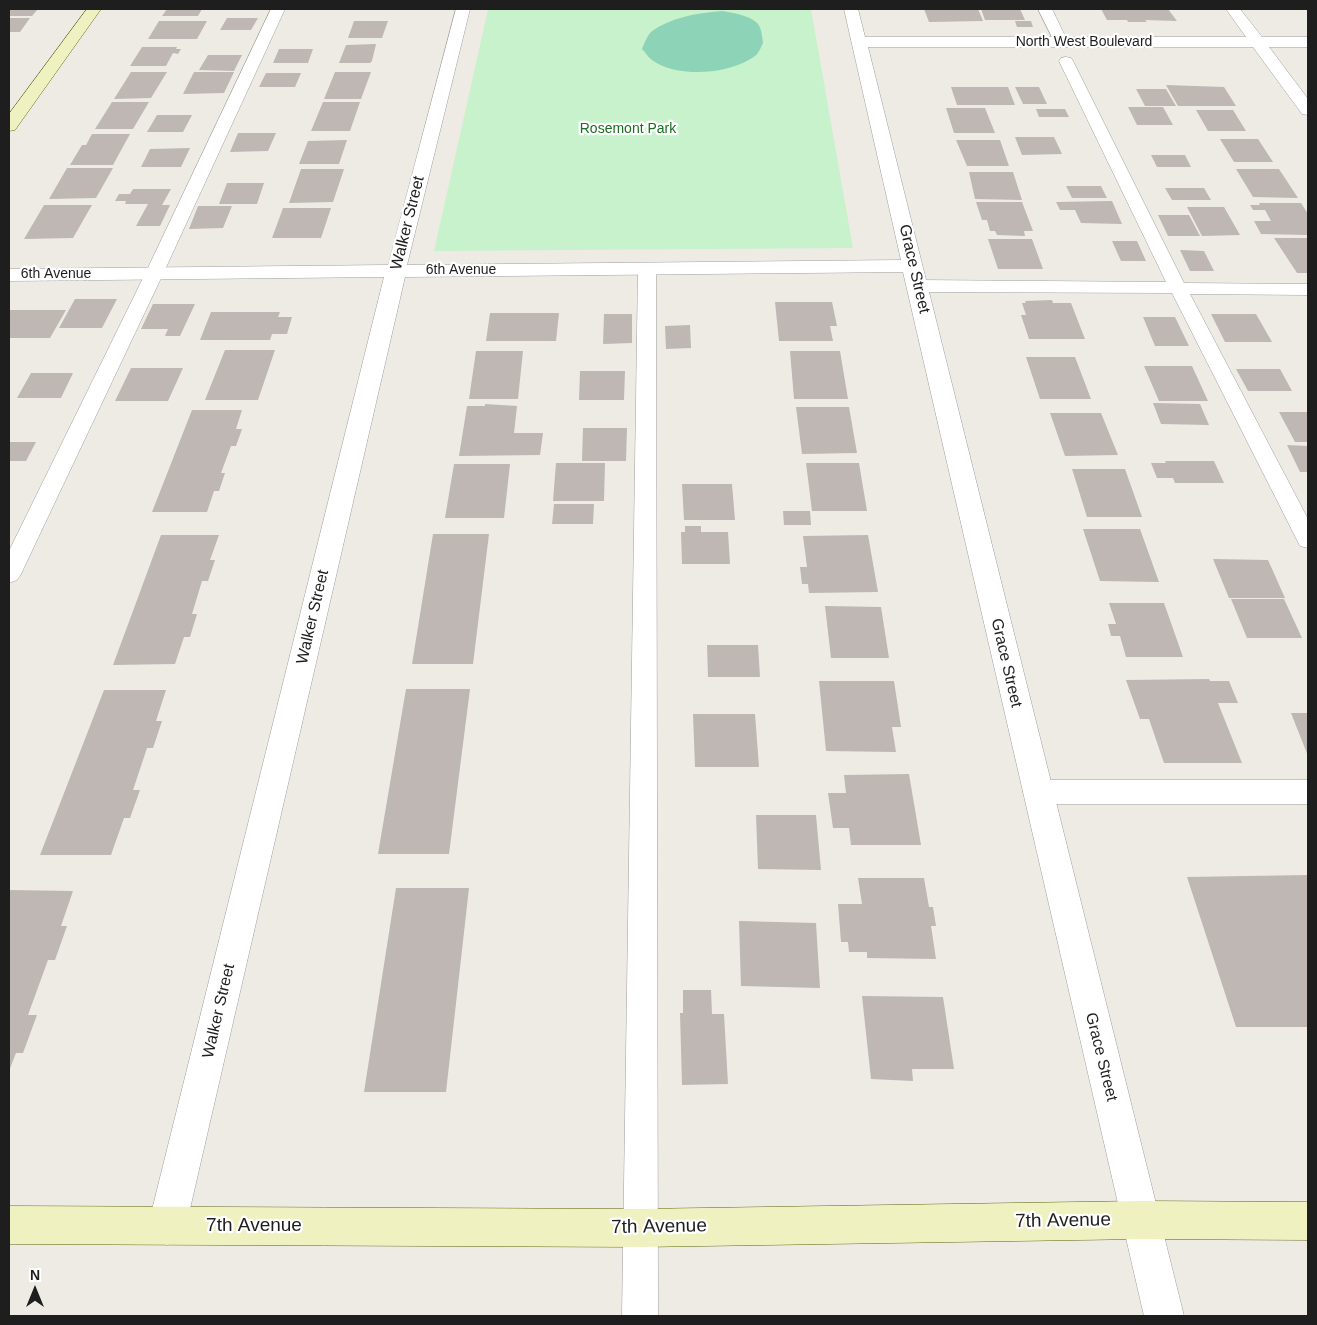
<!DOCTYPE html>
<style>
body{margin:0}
#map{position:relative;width:1317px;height:1325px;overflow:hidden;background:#eeebe5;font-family:Arial,sans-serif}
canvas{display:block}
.frame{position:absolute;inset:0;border:10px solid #1e1e1e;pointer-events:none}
.north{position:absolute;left:10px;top:1265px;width:50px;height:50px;-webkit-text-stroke:4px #fff;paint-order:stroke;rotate:0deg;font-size:14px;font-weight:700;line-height:20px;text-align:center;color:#1e1e1e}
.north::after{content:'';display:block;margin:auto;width:18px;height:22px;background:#1e1e1e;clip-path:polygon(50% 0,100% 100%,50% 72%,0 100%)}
</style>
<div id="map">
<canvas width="1317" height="1325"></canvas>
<div class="frame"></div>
<div class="north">N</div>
</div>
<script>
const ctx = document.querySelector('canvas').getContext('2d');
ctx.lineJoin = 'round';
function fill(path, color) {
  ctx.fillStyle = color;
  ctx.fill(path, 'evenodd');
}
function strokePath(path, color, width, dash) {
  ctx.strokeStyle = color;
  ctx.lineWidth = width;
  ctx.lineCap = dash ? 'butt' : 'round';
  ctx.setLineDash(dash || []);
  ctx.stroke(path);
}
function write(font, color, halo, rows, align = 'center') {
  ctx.font = font + ' Arial,sans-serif';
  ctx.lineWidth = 4.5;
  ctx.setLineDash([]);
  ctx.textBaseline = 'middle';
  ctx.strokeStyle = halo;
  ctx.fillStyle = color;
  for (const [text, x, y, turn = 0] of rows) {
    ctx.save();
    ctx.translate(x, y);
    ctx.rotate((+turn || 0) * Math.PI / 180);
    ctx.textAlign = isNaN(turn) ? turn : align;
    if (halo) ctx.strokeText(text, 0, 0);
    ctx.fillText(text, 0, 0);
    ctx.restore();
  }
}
fill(new Path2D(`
 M488,9H811L853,248L434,251Z`), '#c8f2cb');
fill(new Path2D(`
 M722,11C733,13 749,15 757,23C762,28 762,37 763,43C761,47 759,53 755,56C731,74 678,79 652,60C648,57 645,52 642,49C644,44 647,36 651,32C671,17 698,13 722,11Z`), '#8dd3b8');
fill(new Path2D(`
 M9,9H38L32,16H9Z
 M167,9H202L198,16H162Z
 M924,9H978L983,21L929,22Z
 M981,9H1020L1025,20H985Z
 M1101,9H1168L1177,21L1145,20L1147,22H1128L1127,20H1107Z
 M9,18H30L20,32H9Z
 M227,18H258L251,30H220Z
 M159,21H207L197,39H148Z
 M354,21H388L382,38H348Z
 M1015,21H1031L1033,27H1017Z
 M376,44L372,61L370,63H339L346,45Z
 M142,47H177L176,49H181L178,54L173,53L166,66H130Z
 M279,49H313L308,63H273Z
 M208,55H242L234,71L199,70Z
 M131,72H167L151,98L114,99Z
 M194,72H234L224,93L183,94Z
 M335,72H371L361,99H324Z
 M266,73H301L295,87H259Z
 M1166,85L1224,87L1236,106H1178Z
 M951,87H1008L1015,105H957Z
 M1015,87H1039L1047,104H1023Z
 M1136,89H1166L1176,106H1145Z
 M112,102H149L133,129H95Z
 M323,102H360L350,131H311Z
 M1128,107H1163L1173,125H1137Z
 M946,108H985L995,133H954Z
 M1036,109H1065L1069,117H1039Z
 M1196,110H1233L1246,131H1208Z
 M157,115H192L183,132H147Z
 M238,133H276L268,151L230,152Z
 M92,134H130L113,165H70L82,145H86Z
 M1015,137H1054L1062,154L1022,155Z
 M1220,139H1258L1273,162H1234Z
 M347,140L339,164H299L308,141Z
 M956,140H1000L1009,166H967Z
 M190,148L181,167H141L150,149Z
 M1151,155H1185L1191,167H1157Z
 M67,168H113L96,198L49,199Z
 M301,169H344L333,202L289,203Z
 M1236,169H1279L1298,198L1253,197Z
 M969,172H1013L1022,200L975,199Z
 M227,183H264L257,204H219Z
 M1066,186H1101L1107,198H1072Z
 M1165,188H1204L1211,200H1172Z
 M133,189H171L162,205H170L160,226H136L148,204H125L126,201H115L119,194H130Z
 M1112,201L1122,224L1081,223L1075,210H1060L1056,202Z
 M976,202H1022L1033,231H1024L1025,236L997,235L995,231H990L987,220H982Z
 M1259,203H1301L1308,214V235L1261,234L1254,221H1271L1265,210H1253L1250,205H1260Z
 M44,205H92L73,238L24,239Z
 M198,206H232L223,228L189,229Z
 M1187,207H1224L1240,235L1202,236Z
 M283,208H331L321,238H272Z
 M1158,215H1189L1200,236H1168Z
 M1274,238H1308V273H1297Z
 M988,239H1032L1043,269H998Z
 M1112,241H1137L1146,261H1121Z
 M1180,250L1204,251L1214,271H1190Z
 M75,299H117L102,328H59Z
 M1052,300L1053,303H1071L1085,339H1029L1021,315H1026L1022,303H1026L1025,301Z
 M775,302H832L837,326H830L833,341H779Z
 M153,304H195L180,336H165L168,329H141Z
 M9,310H66L50,338H9Z
 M211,312H280L278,317H292L287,334H272L270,340H200Z
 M490,313H559L556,341H486Z
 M604,314H632V343L603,344Z
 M1211,314H1256L1272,342H1225Z
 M1143,317H1175L1189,346H1155Z
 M690,325L691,348L666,349L665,326Z
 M225,350H275L258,400H205Z
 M476,351H523L518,399H469Z
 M790,351H840L848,399H794Z
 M1026,357H1075L1091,399H1040Z
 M1144,366H1192L1208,401H1159Z
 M131,368H183L168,401H115Z
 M1236,369H1280L1292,391H1248Z
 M580,371H625L624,400H579Z
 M31,373H73L61,398H17Z
 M1153,403L1200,404L1209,425L1161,424Z
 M485,404L517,406L514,433H543L540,455L459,456L467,406H485Z
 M796,407H849L857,453L802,454Z
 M192,410H242L236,429H242L236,446H231L221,473H225L219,491H214L207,512H152Z
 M1279,412H1308V442H1295Z
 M1050,413H1101L1118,455L1065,456Z
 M583,428H627L626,461H582Z
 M9,442H36L26,461H9Z
 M1287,445L1308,446V472H1300Z
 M1165,461H1214L1224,483H1175L1173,478H1157L1151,463H1166Z
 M556,463H605L604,501H553Z
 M806,463H859L867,511H812Z
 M454,464H510L504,518H445Z
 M1072,469H1125L1142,517H1087Z
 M682,484H732L735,520H684Z
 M554,504H594L593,524H552Z
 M783,511H810L811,525H784Z
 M685,526H701V532H728L730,564H682L681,532H685Z
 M1083,529H1140L1159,582L1100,581Z
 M433,534H489L473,664H412Z
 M161,535H219L210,560H215L208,581H202L192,614H197L190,637H184L175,664L113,665Z
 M868,535L878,592L809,593L808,584H802L800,567H807L803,536Z
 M1213,559L1268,560L1285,598H1229Z
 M1231,599H1284L1302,638H1247Z
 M1109,603H1164L1183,657H1126L1120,636H1111L1108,624H1116Z
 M825,606L881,607L889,658H831Z
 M707,645H758L760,677H708Z
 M1209,679L1210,681H1229L1238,703H1218L1242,763H1164L1149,719H1140L1126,680Z
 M819,681H894L901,727H892L896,752L826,751Z
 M406,689H470L449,854H378Z
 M104,690H166L156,721H162L153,748H147L133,790H140L130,818H124L111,855H40Z
 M1291,713H1308V756Z
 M693,714H755L759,767H695Z
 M909,774L921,845H851L849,828H833L828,793H846L844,775Z
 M756,815H816L821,870L758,869Z
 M1308,875V1027H1236L1187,877Z
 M858,878H924L929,907H933L936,926H931L936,959L867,958V952H849L848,942H841L838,904H862Z
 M396,888H469L446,1092H364Z
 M9,890L73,891L61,926H67L55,960H48L28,1015H37L23,1053H16L9,1071Z
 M739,921L816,923L820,988L741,986Z
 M683,990H711L712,1014H724L728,1084L682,1085L680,1013H683Z
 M862,996L943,997L954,1069H912L913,1081L871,1079Z`), '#beb7b3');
const lane = new Path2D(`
 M271,9H285L163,274L21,574L17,580L9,583V551L145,274Z
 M1038,9H1052L1068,42L1066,45H1056Z
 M1066,57L1071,58L1073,61L1184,283L1308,284V295L1190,294L1308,519V548L1300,546L1297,540L1172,293L918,292L911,290L909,286L911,282L918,280L1166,282L1059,61L1061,58Z
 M647,264L653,265L656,269L658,1316H622L638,269L641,265Z
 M1037,780H1308V804H1037L1027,800L1023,792L1027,784Z`);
const street = new Path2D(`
 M456,9H470L407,265L901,260L844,9H858L865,37H1246L1226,9H1240L1262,37H1308V47H1269L1308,99V115L1302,114L1253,47H868L1184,1316H1144L903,272L405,277L186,1226L181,1240L167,1245L153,1240L148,1226L384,277L9,281V269L388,265Z`);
const secondary = new Path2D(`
 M87,9H101L15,130L9,131V114Z
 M1141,1201L1308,1202V1240L1141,1239L640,1247L9,1244V1206L640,1209Z`);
strokePath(lane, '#9f9f9f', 1);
strokePath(street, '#9f9f9f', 1);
strokePath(secondary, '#5f6812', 1);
fill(lane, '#fff');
fill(street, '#fff');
fill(secondary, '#eff1c0');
write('14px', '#1e1e1e', '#fff', [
 ["North West Boulevard",1084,42],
 ["6th Avenue",461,270],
 ["6th Avenue",56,274]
]);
write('14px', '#196f20', '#fff', [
 ["Rosemont Park",628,129]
]);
write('16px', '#1e1e1e', '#fff', [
 ["Walker Street",408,223,-76],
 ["Grace Street",914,269,77],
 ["Walker Street",313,617,-77],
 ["Grace Street",1006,663,77],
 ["Walker Street",219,1011,-77],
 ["Grace Street",1101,1057,76]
]);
write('19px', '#1e1e1e', '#fff', [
 ["7th Avenue",1063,1221,-1],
 ["7th Avenue",254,1226],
 ["7th Avenue",659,1227,-1]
]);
</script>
